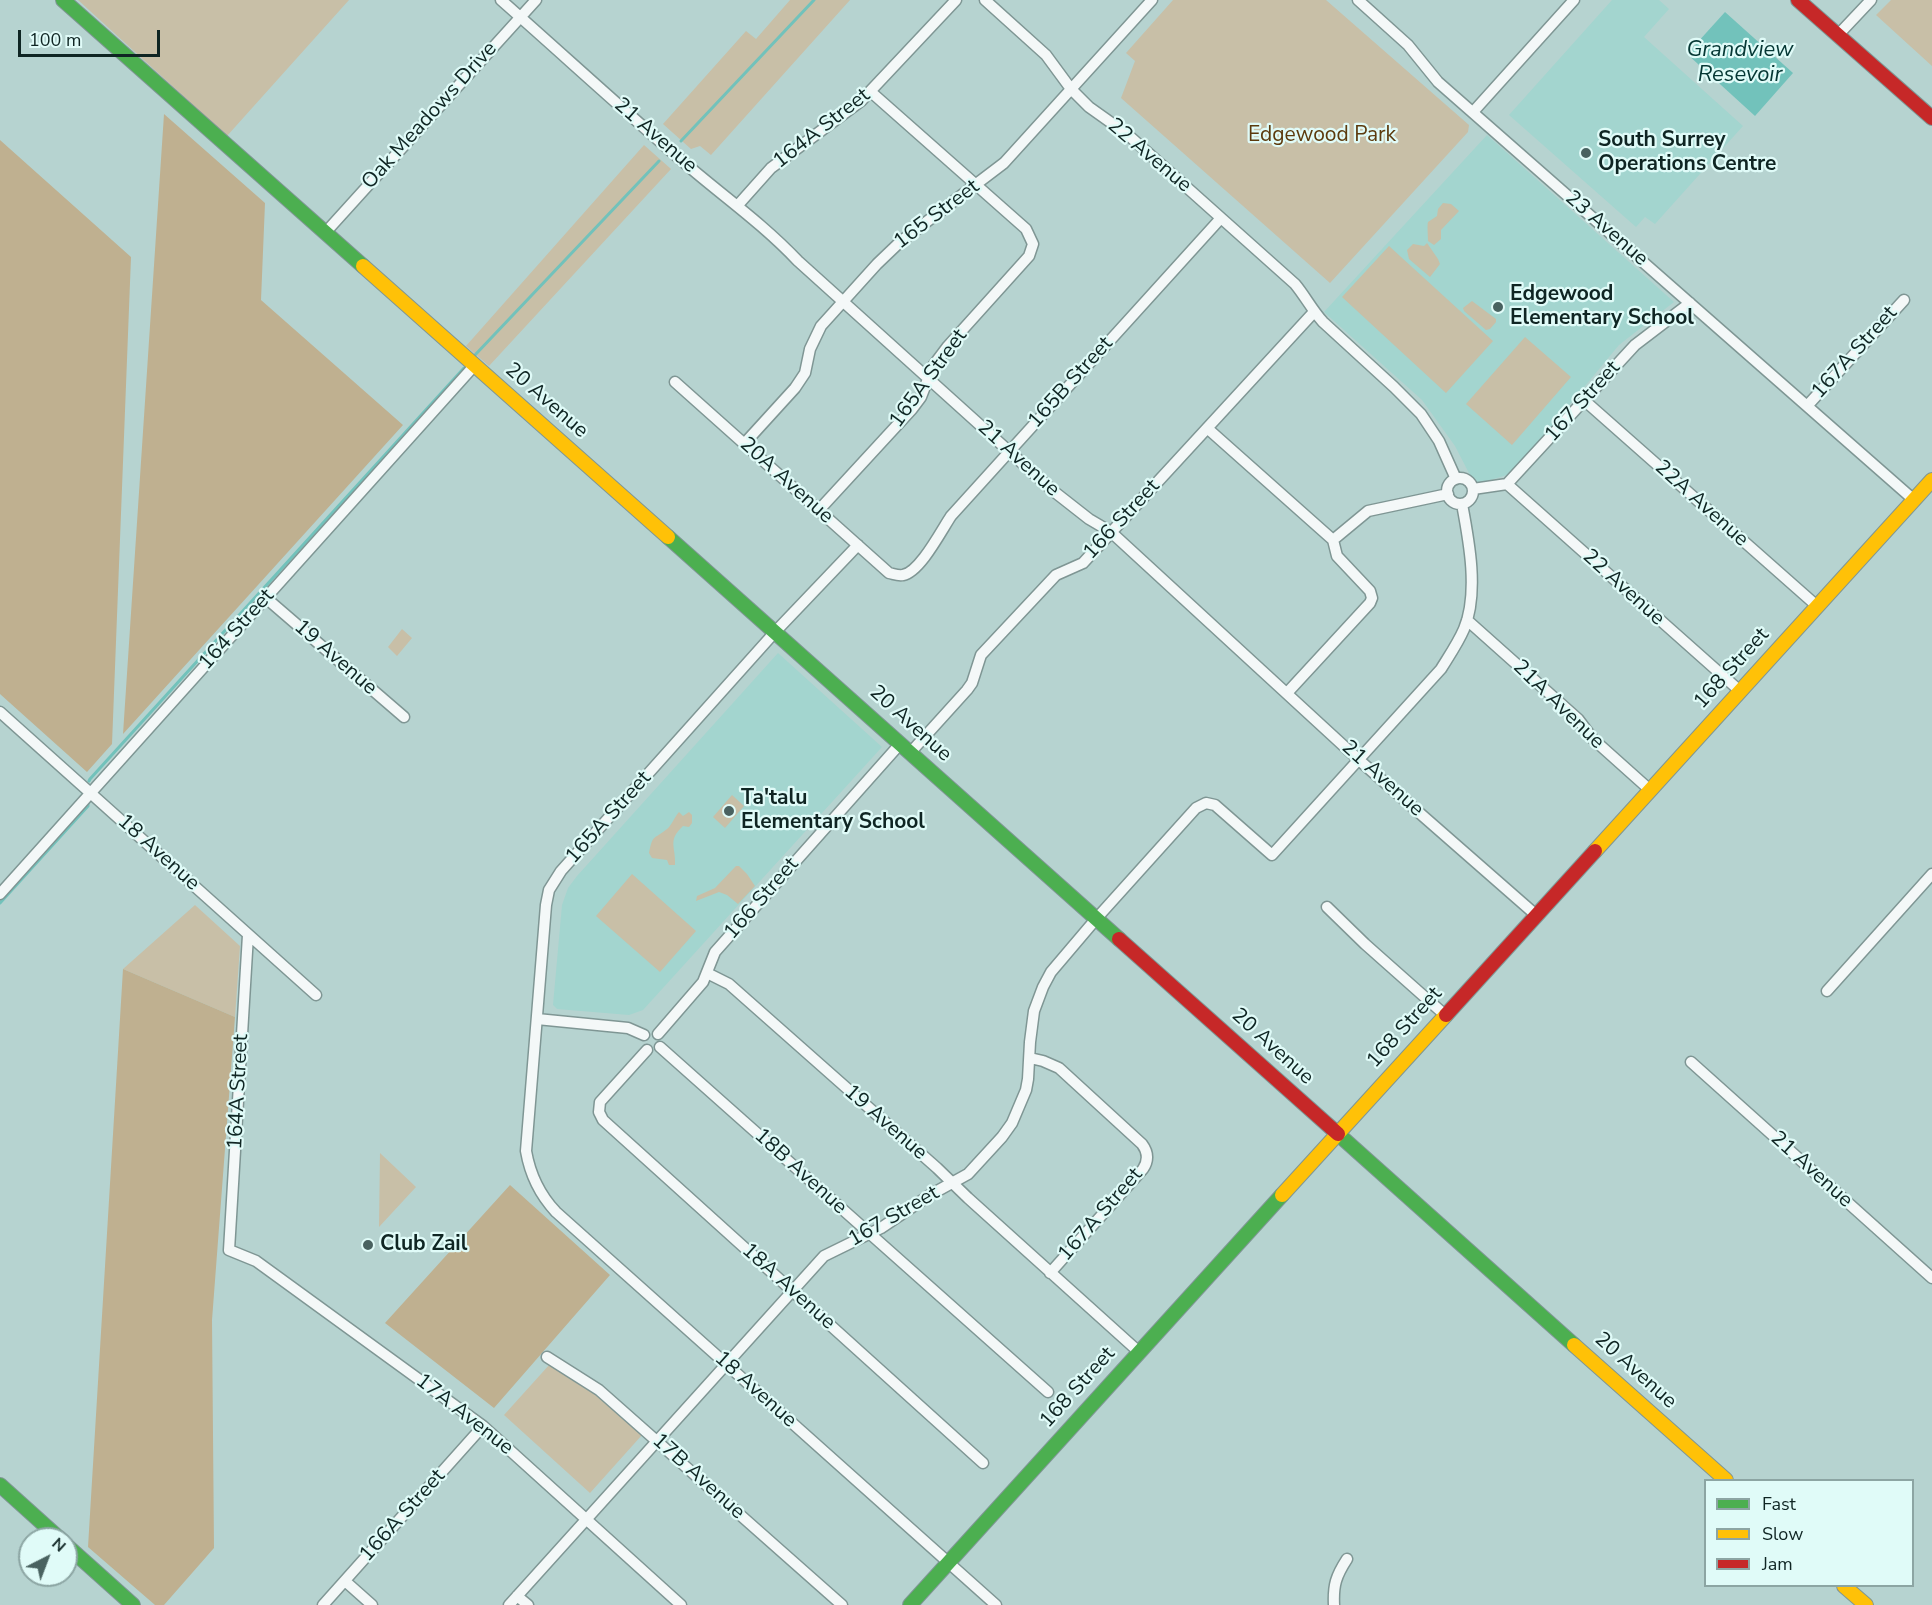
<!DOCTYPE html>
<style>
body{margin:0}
#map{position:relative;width:1932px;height:1605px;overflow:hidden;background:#b6d3d0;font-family:"Nunito Sans",sans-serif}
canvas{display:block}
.legend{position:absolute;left:1704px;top:1479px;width:210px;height:108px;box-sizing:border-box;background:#e0fbf8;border:2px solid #8ca5a3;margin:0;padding:8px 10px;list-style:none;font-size:18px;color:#0f2523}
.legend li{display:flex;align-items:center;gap:12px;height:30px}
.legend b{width:30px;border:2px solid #8ca5a3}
.north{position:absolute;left:18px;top:1527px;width:60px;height:60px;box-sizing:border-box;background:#e0fbf8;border:2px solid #8ca5a3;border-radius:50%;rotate:42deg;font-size:16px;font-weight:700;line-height:24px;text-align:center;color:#0f2523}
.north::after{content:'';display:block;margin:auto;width:21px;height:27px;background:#496260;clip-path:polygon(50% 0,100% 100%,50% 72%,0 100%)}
.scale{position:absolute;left:18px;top:30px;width:142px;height:27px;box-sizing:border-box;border:3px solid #0f2523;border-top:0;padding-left:8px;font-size:18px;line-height:21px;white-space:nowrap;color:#0f2523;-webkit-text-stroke:4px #e0fbf8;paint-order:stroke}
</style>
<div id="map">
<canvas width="1932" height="1605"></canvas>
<ul class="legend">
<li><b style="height:8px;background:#4caf50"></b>Fast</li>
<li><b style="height:8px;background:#ffc107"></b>Slow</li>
<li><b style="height:8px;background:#c62828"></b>Jam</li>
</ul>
<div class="north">N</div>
<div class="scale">100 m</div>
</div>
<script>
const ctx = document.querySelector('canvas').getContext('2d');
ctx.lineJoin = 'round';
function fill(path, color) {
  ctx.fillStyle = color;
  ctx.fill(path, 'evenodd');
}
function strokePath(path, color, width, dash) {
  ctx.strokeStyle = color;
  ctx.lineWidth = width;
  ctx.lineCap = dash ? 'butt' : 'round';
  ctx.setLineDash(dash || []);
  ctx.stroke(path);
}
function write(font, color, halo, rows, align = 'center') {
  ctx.font = font + ' "Nunito Sans",sans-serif';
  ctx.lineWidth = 4.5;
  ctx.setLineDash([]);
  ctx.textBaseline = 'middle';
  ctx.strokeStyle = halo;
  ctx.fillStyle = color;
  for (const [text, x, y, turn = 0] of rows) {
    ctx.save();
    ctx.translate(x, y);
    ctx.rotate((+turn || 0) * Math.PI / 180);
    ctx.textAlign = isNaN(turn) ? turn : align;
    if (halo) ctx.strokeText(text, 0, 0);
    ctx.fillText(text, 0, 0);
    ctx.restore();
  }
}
fill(new Path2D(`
 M1612,0H1659L1669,9L1644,37L1743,126L1655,224L1645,217L1636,227L1509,115Z
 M1487,135L1674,302L1619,345L1513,473L1478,484L1472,479L1455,446L1422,400L1324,312Z
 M778,653L882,747L643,1010L629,1015L557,1009L553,1005L562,905L568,888L577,876Z`), '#a3d5cf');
fill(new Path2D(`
 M78,0H349L227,136Z
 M790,0H850L711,155L700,146L691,149L663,124L746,31L756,39Z
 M1173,0H1326L1469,125L1468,132L1330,283L1121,98L1135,61L1126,53Z
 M1891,0H1932V66L1876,15Z
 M644,145L671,169L489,366L466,346Z
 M1443,203L1451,204L1459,211L1441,230V239L1434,245L1428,241C1428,236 1427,225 1428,222L1437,216L1438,209Z
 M1427,243L1438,259L1440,264L1430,277L1409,259L1407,250L1413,244L1424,246Z
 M1389,246L1493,341L1446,393L1342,297Z
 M1472,301L1496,319V322L1490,329L1486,330L1464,311L1463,308Z
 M1525,337L1571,377L1512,445L1466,404Z
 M402,629L412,638L397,656L388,647Z
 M732,795L744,806L725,828L713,817Z
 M679,812L683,816L689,812L692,815V823L689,827L683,826C667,841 676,846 675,865H669L667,860L652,858L649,853C653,833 654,840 667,829C671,826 674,818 679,812Z
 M736,866H739L747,874L755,886L738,904L727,895L719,892L696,901L697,896L715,888Z
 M632,874L696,931L660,972L596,916Z
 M195,905L240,946L235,1017L123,969Z
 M380,1153L416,1187L379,1227Z
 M550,1364L592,1391L642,1435L590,1493L504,1415Z`), '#c8bfa7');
fill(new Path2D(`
 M164,114L265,203L261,300L403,425L123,734Z
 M0,140L131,257L112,744L87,772L0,694Z
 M123,969L235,1017L212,1320L214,1548L164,1605H155L88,1547Z
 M510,1185L610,1275L494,1408L385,1323Z`), '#bfb090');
fill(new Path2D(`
 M1725,12L1793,73L1755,116L1687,54Z`), '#72c2bb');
strokePath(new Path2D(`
 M681,141L814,0
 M475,355L659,161
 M89,781L90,779L464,368
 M0,903L88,806V801`), '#72c2bb', 3);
const street = new Path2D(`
 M501,0C561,53 620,107 680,159C720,194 761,222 798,261L1052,490L1089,519L1111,532L1359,760L1536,915
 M985,0L1046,55L1071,89L1089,107L1127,134L1295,284C1305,296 1312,310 1323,322L1394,387L1421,414L1439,441L1456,479
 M1358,0L1408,45L1438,82L1914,500
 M1838,35L1871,0
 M1473,112L1574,0
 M738,205L771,168L861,101L956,0
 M325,233L536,0
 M675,382L889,573C894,574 898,576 903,575C920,572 941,531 951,516L1221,218
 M1585,401L1817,606
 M1807,406L1904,300
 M1207,428L1333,540
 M744,444L795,388L805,373L810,349L821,326L877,264L900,242L1004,163L1152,0
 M1447 491a13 13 0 1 1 26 0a13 13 0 1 1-26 0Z
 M1507,484L1740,691
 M1473,489L1507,484L1635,345L1690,303
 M819,510L912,409L921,397L933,366L948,346L1029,256L1033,244L1026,229L871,92
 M858,545L775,632L561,871L549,890L546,905L526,1151C530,1174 540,1195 556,1212L996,1605
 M266,598L404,717
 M1467,620L1578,719L1593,739L1650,790
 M1287,693L1370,603L1372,598L1370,591L1337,556L1333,540L1368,511L1448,494
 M0,712L316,995
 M910,753L967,690L972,683L981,655L1056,575L1083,563L1314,312
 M0,894L474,366
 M1327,907L1365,944L1445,1015
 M248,935L229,1250L256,1261L483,1426L681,1605
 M707,973L729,984L937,1168L968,1198L1139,1352
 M1827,991L1932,874
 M537,1019L628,1028L644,1035
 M658,1034L703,982L715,952L900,744
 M660,1047L1048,1392
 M647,1050L600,1102L599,1112L603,1120L983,1463
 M1030,1058L1043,1061L1059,1068L1142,1144C1148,1152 1149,1160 1143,1169L1050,1273
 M1691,1062L1932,1278
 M547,1357L599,1390L842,1605
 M345,1581L372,1605
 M517,1596L528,1605
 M323,1605L483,1426
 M509,1605L824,1256L881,1228L930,1195L968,1174L1002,1137L1012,1123L1026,1090L1028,1079L1030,1042L1034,1011L1043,987L1051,972L1096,919L1196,808L1206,803L1215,805L1272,855L1441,669C1449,656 1458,643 1464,629C1479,593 1469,541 1462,504
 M1334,1605C1333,1585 1336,1576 1347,1559`);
const fast = new Path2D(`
 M63,0L363,266
 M668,537L1119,939
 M1338,1134L1574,1345
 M0,1485L60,1539
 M66,1545L133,1605
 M910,1605L1282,1195`);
const slow = new Path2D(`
 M363,266L668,537
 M1595,851L1932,480
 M1282,1195L1446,1015
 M1574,1345L1726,1480
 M1844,1586L1866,1605`);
const jam = new Path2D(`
 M1798,0L1932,118
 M1119,939L1338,1134
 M1446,1015L1595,851`);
strokePath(street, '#7f9694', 13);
strokePath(fast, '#7f9694', 16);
strokePath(slow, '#7f9694', 16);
strokePath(jam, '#7f9694', 16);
strokePath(street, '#f4f8f8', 10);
strokePath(fast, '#4caf50', 14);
strokePath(slow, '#ffc107', 14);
strokePath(jam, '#c62828', 14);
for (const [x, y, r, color] of [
 [1586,153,6,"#496260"],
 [1498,307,6,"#496260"],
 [729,811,6,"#496260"],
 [368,1245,6,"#496260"]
]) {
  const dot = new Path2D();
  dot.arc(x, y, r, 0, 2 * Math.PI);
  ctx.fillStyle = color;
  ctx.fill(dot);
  strokePath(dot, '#e0fbf8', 2);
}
write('21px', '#0f2523', '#e0fbf8', [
 ["Oak Meadows Drive",430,116,-48],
 ["164A Street",822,129,-38],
 ["21 Avenue",655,136,41],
 ["22 Avenue",1149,156,40],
 ["165 Street",937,215,-37],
 ["23 Avenue",1606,229,41],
 ["167A Street",1855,353,-48],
 ["165A Street",929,379,-54],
 ["165B Street",1071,383,-48],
 ["20 Avenue",546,401,41],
 ["167 Street",1583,402,-48],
 ["21 Avenue",1018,459,42],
 ["20A Avenue",786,481,42],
 ["22A Avenue",1701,504,42],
 ["166 Street",1122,520,-47],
 ["22 Avenue",1623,588,42],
 ["164 Street",237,630,-48],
 ["19 Avenue",335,658,41],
 ["168 Street",1732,669,-48],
 ["21A Avenue",1558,705,44],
 ["20 Avenue",910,724,42],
 ["21 Avenue",1382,779,42],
 ["165A Street",609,818,-48],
 ["18 Avenue",158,853,42],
 ["166 Street",762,899,-49],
 ["168 Street",1405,1028,-48],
 ["20 Avenue",1272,1047,42],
 ["164A Street",239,1092,-87],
 ["19 Avenue",885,1123,41],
 ["21 Avenue",1811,1170,42],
 ["18B Avenue",800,1172,42],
 ["167A Street",1101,1215,-49],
 ["167 Street",894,1217,-30],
 ["18A Avenue",788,1287,42],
 ["20 Avenue",1635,1371,42],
 ["168 Street",1078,1388,-48],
 ["18 Avenue",755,1390,42],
 ["17A Avenue",464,1415,38],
 ["17B Avenue",698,1477,42],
 ["166A Street",403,1516,-48]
]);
write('21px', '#5c3a0d', '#e0fbf8', [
 ["Edgewood Park",1322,136]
]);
write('bold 21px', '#0f2523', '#e0fbf8', [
 ["South Surrey",1598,141],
 ["Operations Centre",1598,165],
 ["Edgewood",1510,295],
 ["Elementary School",1510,319],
 ["Ta'talu",741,799],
 ["Elementary School",741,823],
 ["Club Zail",380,1245]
], 'left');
write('italic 22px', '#053734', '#e0fbf8', [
 ["Grandview",1740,51],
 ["Resevoir",1740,76]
]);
</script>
